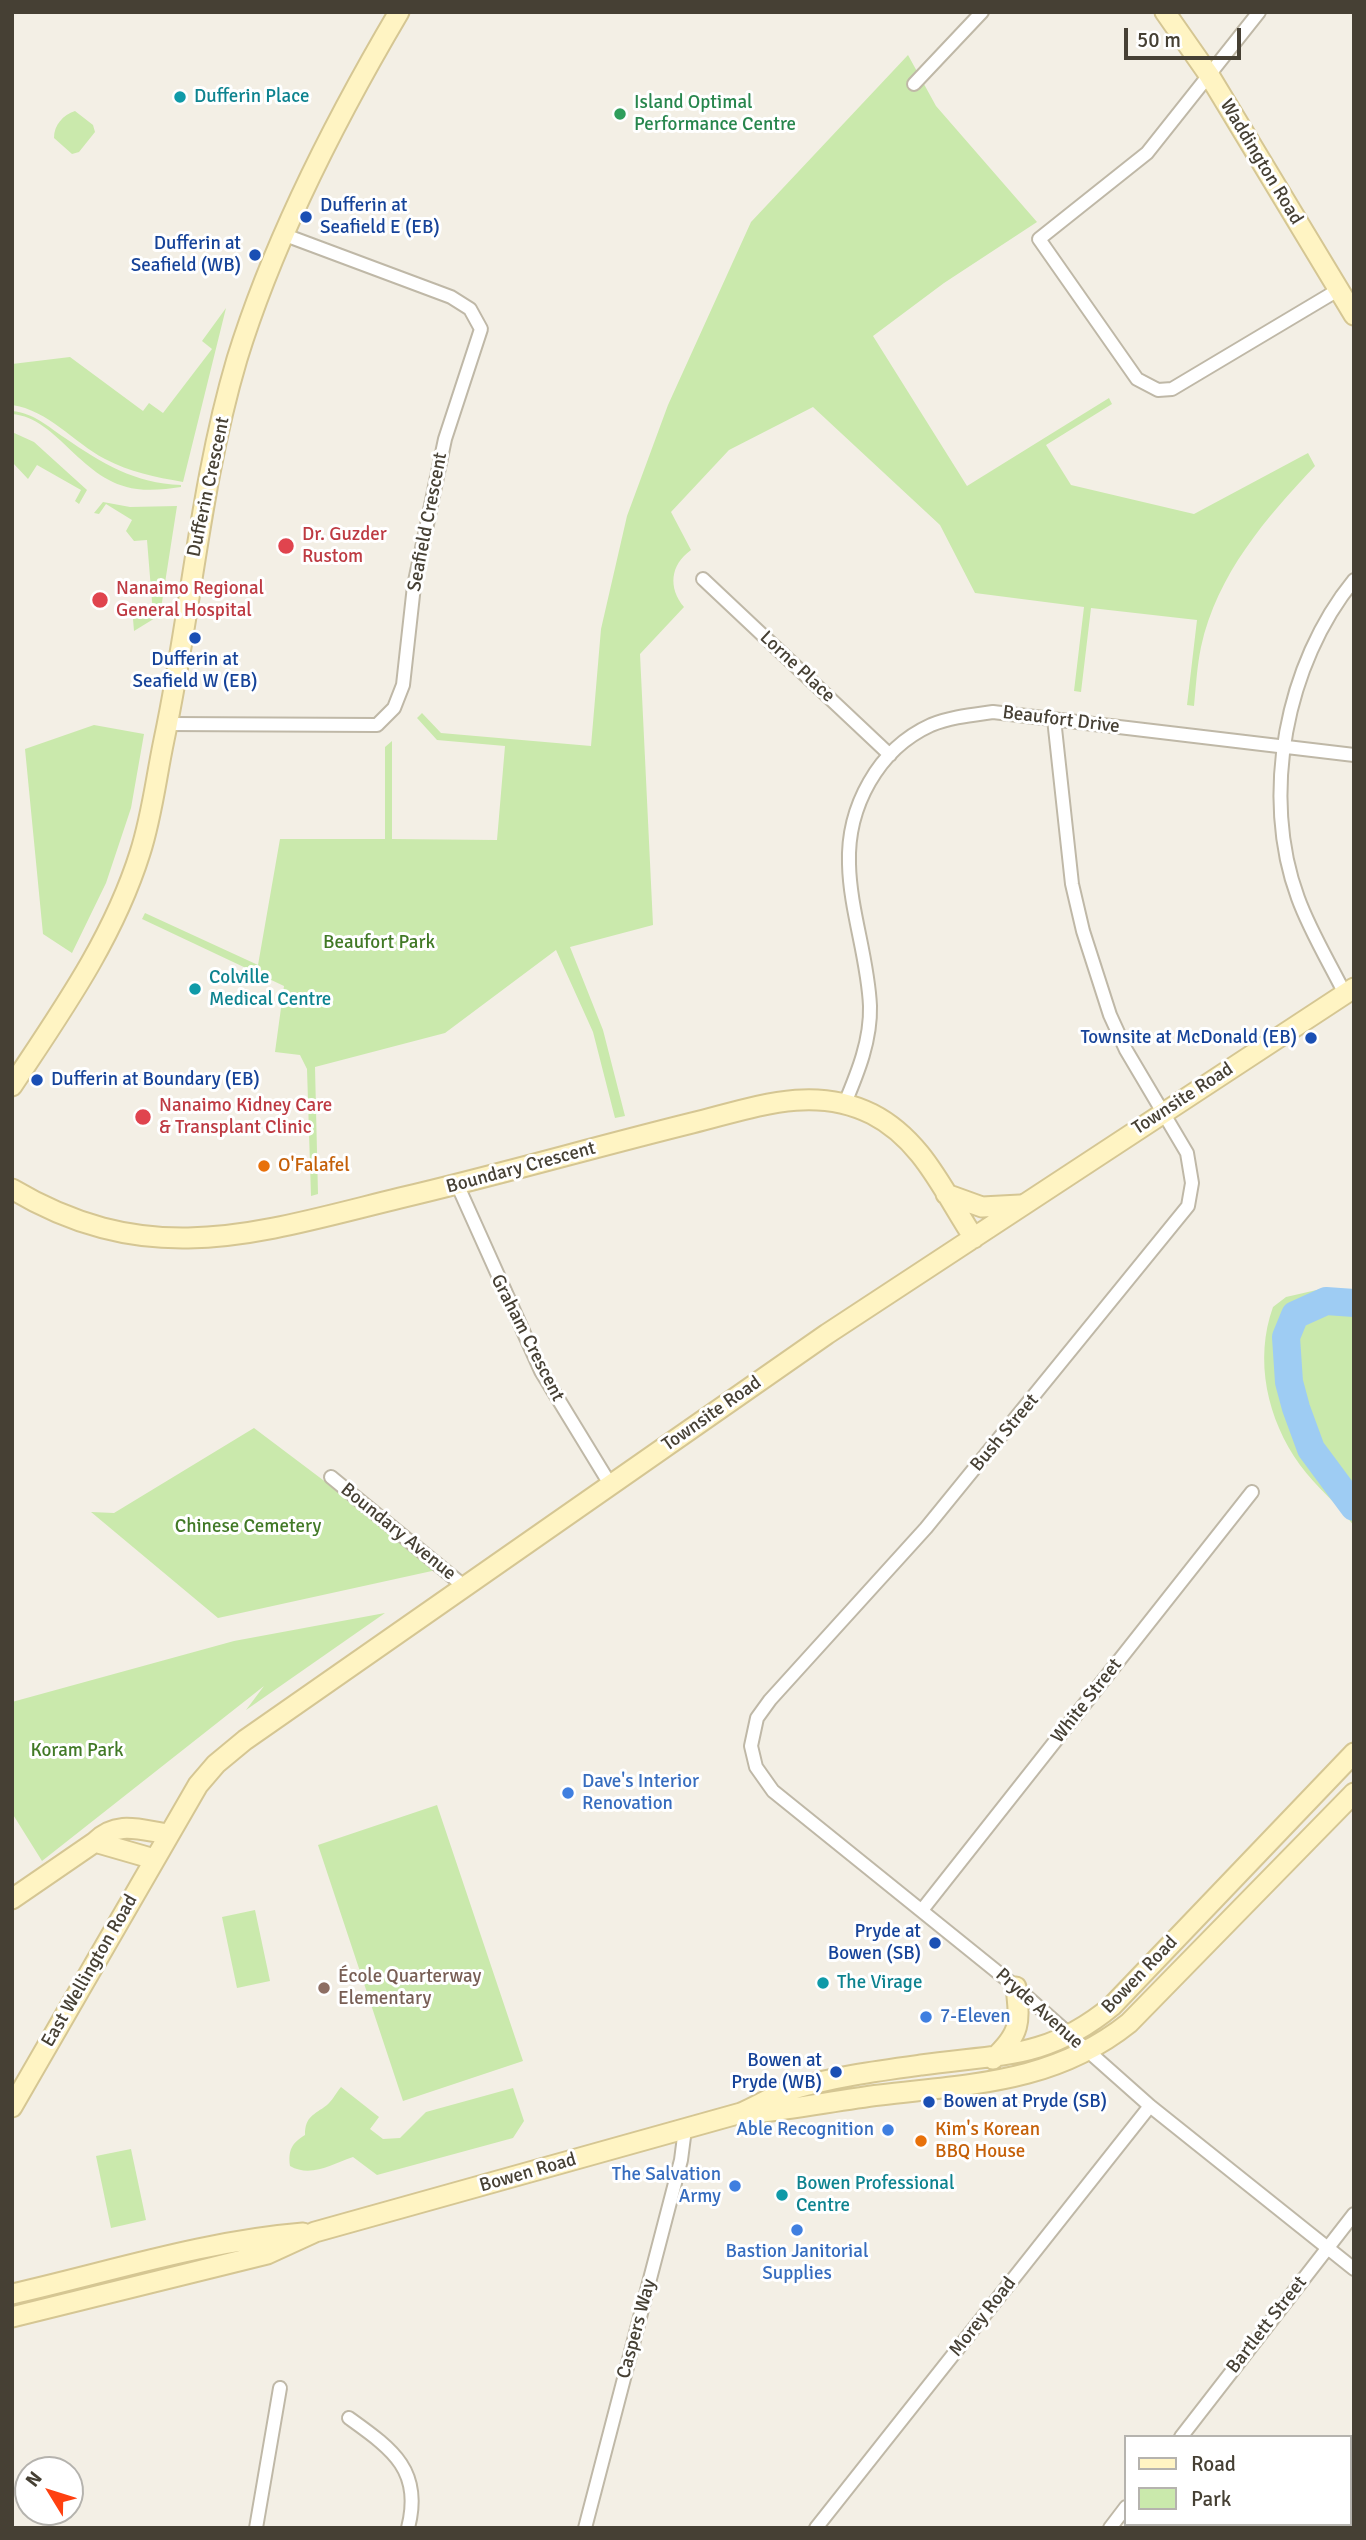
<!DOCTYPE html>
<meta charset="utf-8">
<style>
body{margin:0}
#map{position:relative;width:1366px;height:2540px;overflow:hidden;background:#f3efe5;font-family:Signika,sans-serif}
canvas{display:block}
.frame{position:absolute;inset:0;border:14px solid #464034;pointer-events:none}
.legend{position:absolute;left:1124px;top:2435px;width:228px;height:91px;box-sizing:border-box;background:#fff;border:2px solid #b5b3ae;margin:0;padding:9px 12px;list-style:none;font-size:21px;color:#464034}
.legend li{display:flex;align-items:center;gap:14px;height:35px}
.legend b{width:35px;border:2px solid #b5b3ae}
.north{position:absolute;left:14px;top:2456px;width:70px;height:70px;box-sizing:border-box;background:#fff;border:2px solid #b5b3ae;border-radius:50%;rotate:308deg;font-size:19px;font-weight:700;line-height:28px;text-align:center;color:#464034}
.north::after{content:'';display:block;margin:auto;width:24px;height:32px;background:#ff4010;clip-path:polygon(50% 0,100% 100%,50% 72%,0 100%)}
.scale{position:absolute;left:1124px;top:28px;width:117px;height:32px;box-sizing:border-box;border:4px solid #464034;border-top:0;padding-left:9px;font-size:21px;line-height:24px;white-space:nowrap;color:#464034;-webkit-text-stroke:5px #fff;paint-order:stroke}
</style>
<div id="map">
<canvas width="1366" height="2540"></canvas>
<div class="frame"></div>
<ul class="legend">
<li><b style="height:9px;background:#fff4c3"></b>Road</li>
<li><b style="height:19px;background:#cae9ac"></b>Park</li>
</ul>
<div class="north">N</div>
<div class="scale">50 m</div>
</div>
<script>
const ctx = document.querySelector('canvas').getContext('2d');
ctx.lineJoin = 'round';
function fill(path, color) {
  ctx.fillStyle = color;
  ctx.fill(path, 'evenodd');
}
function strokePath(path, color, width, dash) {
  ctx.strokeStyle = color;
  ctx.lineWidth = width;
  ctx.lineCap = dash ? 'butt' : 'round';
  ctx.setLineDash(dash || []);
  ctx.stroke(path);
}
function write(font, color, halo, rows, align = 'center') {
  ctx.font = font + ' Signika,sans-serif';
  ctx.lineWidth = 6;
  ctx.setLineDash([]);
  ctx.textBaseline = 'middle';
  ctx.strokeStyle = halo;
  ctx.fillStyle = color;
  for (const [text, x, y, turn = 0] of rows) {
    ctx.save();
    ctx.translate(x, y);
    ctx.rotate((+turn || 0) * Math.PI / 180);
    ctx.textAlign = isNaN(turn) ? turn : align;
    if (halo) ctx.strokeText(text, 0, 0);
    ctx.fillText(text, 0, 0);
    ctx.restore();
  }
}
fill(new Path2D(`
 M908,55L936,106L1037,222L944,283L873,336L967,486L1109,398L1112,404L1046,445L1071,485L1194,514L1308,453L1315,466C1266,518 1217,574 1201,647C1197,666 1196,686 1194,706L1187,705L1197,620L1091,608L1081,692L1074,691L1084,607L975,593L940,525L813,407L729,450L671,512L691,550C670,565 668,588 684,607L640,654L653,925L570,947L603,1030L625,1116L615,1118L593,1032L556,950L445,1033L315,1067L318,1194L311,1196L307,1069L300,1055L275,1052L284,986L142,919L145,913L258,965L280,839H385V747L392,741V839L497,840L505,746L437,740L417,718L422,713L441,733L591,746L601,629L627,516L668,405L751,222Z
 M75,111L93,125L95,132L79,152L72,154L54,138C54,125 63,115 75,111Z
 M226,308L183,482C155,477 130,472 105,459C73,442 48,410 12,405V364L70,357L143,411L149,403L163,413L212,349L202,341Z
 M12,411C34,413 47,426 65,438C103,464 134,483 181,485V487C167,489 152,491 137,489C81,482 59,418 12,414Z
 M12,432L34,442L87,490L79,504L75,501L81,490L37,465L28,479L12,462Z
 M103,502L130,507L177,506L160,615L134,631L133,619L153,614L147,540L134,541L126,531L132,520L106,504L99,514L94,513Z
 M94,725L144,734L131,808L106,883L72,953L43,934L25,749Z
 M1321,1289L1354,1292V1526C1338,1504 1316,1487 1300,1465C1267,1419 1254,1360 1273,1307L1286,1297Z
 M254,1428L441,1569L218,1618L91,1512L114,1513Z
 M385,1613L246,1710L264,1686L42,1861L12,1813V1702L234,1641Z
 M437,1805L523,2061L403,2101L318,1845Z
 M255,1910L270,1981L237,1988L222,1917Z
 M341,2087L379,2117L370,2129L383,2139L400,2138L426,2112L513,2088L524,2121L513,2138L377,2175L353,2157C332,2164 311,2178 290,2166C288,2150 292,2143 305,2135C305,2116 314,2115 327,2105C332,2101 336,2093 341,2087Z
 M131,2149L146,2220L111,2228L96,2156Z`), '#cae9ac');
strokePath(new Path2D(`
 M1354,1303L1326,1301L1295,1315L1286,1337L1289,1382L1296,1408L1311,1449L1354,1507`), '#9eccf3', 28);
const street = new Path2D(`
 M1259,12L1147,153L1039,239L1137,379L1158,390L1172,389L1338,290
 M914,84L982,12
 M703,579L890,755
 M1054,719L1072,884L1083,931L1110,1015L1126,1050L1187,1153L1192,1183L1188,1206L926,1528L770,1700L757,1718L751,1746L756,1767L773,1791L1016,1987L1150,2106L1354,2269
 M168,724L377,725L394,708L403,685L414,586L445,439L481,329L470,309L451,297L285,235
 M1345,994C1329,962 1310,931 1298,898C1260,796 1286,663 1354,580
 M845,1103C858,1072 871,1040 870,1006C868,958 850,911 849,864C847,807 878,749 931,725C951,717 972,715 993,712L1354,755
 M457,1184L541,1371L610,1484
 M331,1477L465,1587
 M922,1910L1252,1492
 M349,2418C392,2449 423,2470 408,2528
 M1181,2437L1354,2214
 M1350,2494L1354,2492
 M256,2528L280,2388
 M585,2528L681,2160L685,2129
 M816,2528L1150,2106
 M1110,2528L1126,2507
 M1251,2528L1262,2524`);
const secondary = new Path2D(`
 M1165,12L1209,75L1354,315
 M12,1086C61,1012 113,939 140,853C152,816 156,778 164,740C191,613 200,484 237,359C273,242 337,117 399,12
 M12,1189C150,1271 257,1233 400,1198C498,1175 595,1147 692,1123C753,1108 812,1084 872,1114C923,1140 944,1193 974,1238
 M946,1194L982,1207L1020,1205
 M95,1842L154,1859
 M12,1899L95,1842C117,1820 140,1830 168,1834
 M993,2059C1021,2033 1020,2023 1016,1987
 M12,2107L198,1785L216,1764L245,1740L827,1334L1354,988
 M753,2113C796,2109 838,2100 880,2095C971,2084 1054,2083 1129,2023L1354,1793
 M12,2294C109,2272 204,2241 303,2233
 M12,2317L267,2254L315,2232L741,2113C757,2106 773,2096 790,2090C832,2077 877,2071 921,2065C998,2054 1047,2060 1112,2006L1354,1753`);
strokePath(street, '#bfb8a7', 16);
strokePath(secondary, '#d5c693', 23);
strokePath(street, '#fff', 12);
strokePath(secondary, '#fff4c3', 19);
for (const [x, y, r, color] of [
 [180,97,7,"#0f9aa8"],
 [620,114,7,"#2e9e5b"],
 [306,217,7,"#1a4fb4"],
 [255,255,7,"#1a4fb4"],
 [286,546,9,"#e0444e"],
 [100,600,9,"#e0444e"],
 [195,638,7,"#1a4fb4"],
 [195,989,7,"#0f9aa8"],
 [1311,1038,7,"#1a4fb4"],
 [37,1080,7,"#1a4fb4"],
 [143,1117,9,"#e0444e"],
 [264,1166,7,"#e8710a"],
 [568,1793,7,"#3f7fe0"],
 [935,1943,7,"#1a4fb4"],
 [823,1983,7,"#0f9aa8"],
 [324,1988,7,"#8d6e63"],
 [926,2017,7,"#3f7fe0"],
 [836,2072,7,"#1a4fb4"],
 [929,2102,7,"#1a4fb4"],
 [888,2130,7,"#3f7fe0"],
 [921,2141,7,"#e8710a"],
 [735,2186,7,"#3f7fe0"],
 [782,2195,7,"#0f9aa8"],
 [797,2230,7,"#3f7fe0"]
]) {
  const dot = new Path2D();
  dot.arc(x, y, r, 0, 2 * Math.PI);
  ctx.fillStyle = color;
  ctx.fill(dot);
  strokePath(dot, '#fff', 2.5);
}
write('19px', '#0d838f', '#fff', [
 ["Dufferin Place",194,97],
 ["Colville",209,978],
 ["Medical Centre",209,1000],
 ["The Virage",837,1983],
 ["Bowen Professional",796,2184],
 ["Centre",796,2206]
], 'left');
write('19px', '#27864d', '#fff', [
 ["Island Optimal",634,103],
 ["Performance Centre",634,125]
], 'left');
write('19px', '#464034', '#fff', [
 ["Waddington Road",1261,162,59],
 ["Dufferin Crescent",209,487,-78],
 ["Seafield Crescent",428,522,-79],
 ["Lorne Place",797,667,43],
 ["Beaufort Drive",1061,720,7],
 ["Townsite Road",1183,1099,-33],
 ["Boundary Crescent",521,1168,-15],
 ["Graham Crescent",527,1338,63],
 ["Townsite Road",712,1414,-35],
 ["Bush Street",1005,1433,-50],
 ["Boundary Avenue",398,1532,39],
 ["White Street",1087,1701,-52],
 ["East Wellington Road",90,1971,-60],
 ["Bowen Road",1140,1975,-46],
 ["Pryde Avenue",1039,2009,42],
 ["Bowen Road",528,2173,-16],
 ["Morey Road",983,2317,-52],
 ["Bartlett Street",1267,2325,-52],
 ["Caspers Way",637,2329,-75]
]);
write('19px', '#164399', '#fff', [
 ["Dufferin at",320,206,"left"],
 ["Seafield E (EB)",320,228,"left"],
 ["Dufferin at",241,244],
 ["Seafield (WB)",241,266],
 ["Dufferin at",195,660,"center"],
 ["Seafield W (EB)",195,682,"center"],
 ["Townsite at McDonald (EB)",1297,1038],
 ["Dufferin at Boundary (EB)",51,1080,"left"],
 ["Pryde at",921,1932],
 ["Bowen (SB)",921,1954],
 ["Bowen at",822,2061],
 ["Pryde (WB)",822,2083],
 ["Bowen at Pryde (SB)",943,2102,"left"]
], 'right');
write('19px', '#be3a42', '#fff', [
 ["Dr. Guzder",302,535],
 ["Rustom",302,557],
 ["Nanaimo Regional",116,589],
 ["General Hospital",116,611],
 ["Nanaimo Kidney Care",159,1106],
 ["& Transplant Clinic",159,1128]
], 'left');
write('19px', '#417926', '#fff', [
 ["Beaufort Park",379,943],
 ["Chinese Cemetery",248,1527],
 ["Koram Park",77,1751]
]);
write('19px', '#c56008', '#fff', [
 ["O'Falafel",278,1166],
 ["Kim's Korean",935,2130],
 ["BBQ House",935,2152]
], 'left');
write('19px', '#366cbe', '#fff', [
 ["Dave's Interior",582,1782],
 ["Renovation",582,1804],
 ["7-Eleven",940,2017],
 ["Able Recognition",874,2130,"right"],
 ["The Salvation",721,2175,"right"],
 ["Army",721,2197,"right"],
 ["Bastion Janitorial",797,2252,"center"],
 ["Supplies",797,2274,"center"]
], 'left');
write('19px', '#785e54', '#fff', [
 ["École Quarterway",338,1977],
 ["Elementary",338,1999]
], 'left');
</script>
